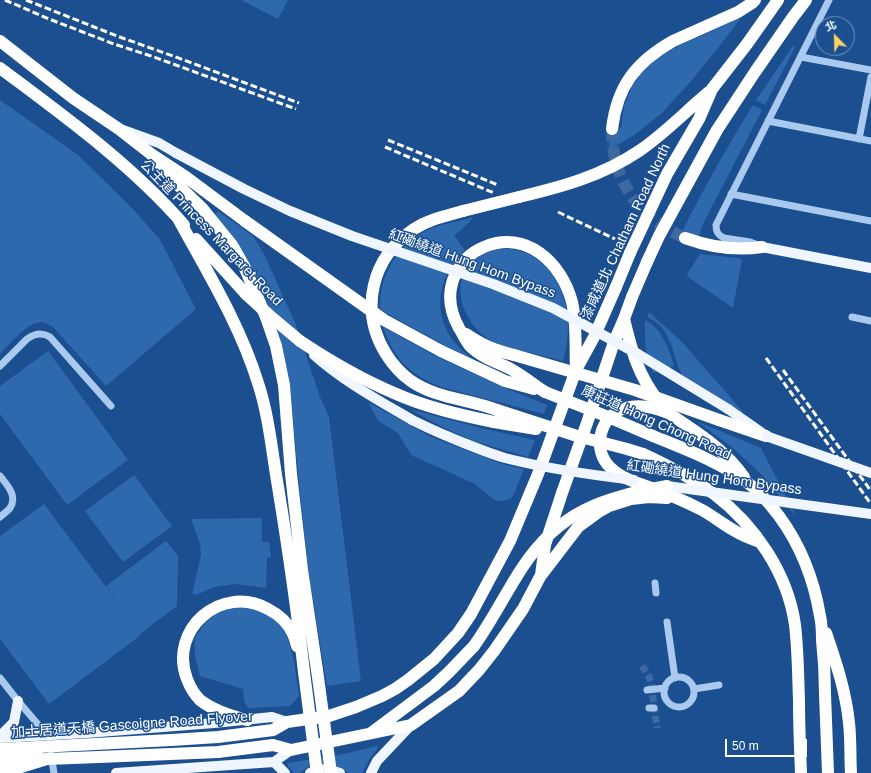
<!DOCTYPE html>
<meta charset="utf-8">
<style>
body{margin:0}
#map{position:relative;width:871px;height:773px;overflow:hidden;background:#1b4f8f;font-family:Helvetica,"Noto Sans TC",sans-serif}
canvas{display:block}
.north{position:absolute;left:815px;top:16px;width:40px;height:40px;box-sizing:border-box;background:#1b4f8f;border:1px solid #7695bc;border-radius:50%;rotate:337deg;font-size:11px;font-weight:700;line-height:16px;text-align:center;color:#fff}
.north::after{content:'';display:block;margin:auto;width:14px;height:18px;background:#ffd166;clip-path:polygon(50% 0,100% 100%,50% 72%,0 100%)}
.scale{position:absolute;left:725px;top:739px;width:82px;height:18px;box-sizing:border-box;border:2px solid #fff;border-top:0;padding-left:5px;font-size:12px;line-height:14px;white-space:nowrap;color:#fff;-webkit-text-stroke:3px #1b4f8f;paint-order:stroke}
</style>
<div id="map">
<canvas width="871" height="773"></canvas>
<div class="north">北</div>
<div class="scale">50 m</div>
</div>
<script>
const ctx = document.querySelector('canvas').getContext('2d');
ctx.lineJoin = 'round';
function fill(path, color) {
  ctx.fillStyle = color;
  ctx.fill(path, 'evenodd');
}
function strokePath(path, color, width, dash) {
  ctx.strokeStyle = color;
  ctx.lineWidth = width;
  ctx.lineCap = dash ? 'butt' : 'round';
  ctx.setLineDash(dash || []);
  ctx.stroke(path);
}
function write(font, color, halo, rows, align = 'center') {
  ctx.font = font + ' Helvetica,"Noto Sans TC",sans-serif';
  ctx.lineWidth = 3;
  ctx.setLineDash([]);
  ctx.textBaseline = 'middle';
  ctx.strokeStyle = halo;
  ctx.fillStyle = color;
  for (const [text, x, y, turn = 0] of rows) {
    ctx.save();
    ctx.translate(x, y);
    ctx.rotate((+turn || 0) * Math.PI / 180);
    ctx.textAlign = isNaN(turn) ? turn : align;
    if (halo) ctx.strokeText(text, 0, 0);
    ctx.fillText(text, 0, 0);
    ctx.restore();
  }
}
fill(new Path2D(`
 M241,0H288L278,19Z
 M738,18L740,19L725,39L692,80L662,113L633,136L609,150V132L621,128L624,106L632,87L643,70L661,55L684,43L712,31Z
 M793,46L795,47L765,105L756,100Z
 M0,100L78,155L129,205L159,238L196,309L106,386L53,327C49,325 45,322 41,322C26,323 10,344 0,354Z
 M753,105L762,110L703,224L698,239L681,234C703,189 727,147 753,105Z
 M218,211L253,236L264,254L296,325L320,397L329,417L361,681L327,686L308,569L298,473L290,384L282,345L268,303L247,258L215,214Z
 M474,217L460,231L454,235L465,250C440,274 431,308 452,339C457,346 465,352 471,358L444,345L388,314L380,309C380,301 380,294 382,287C388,261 408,238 432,228C446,223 460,221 474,217Z
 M499,249C544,246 568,287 568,327C568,339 566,350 563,361C548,357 533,353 518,350C509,347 500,346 492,341C467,328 449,290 469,265C477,256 488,252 499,249Z
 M700,254L738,258L742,260L733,308L688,277L687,274Z
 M649,312L682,342L744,413L732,407L682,375L678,366L671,344L665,332L659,324L647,317Z
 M645,320C662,329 669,348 674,366L653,373L647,354L645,342Z
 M383,327L437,357L503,387L547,405L544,414L441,387C409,374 394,359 383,327Z
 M48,351L128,460L67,505L0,414V386Z
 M368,402L431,437L502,464L524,469L514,494L511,498L507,500L502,501H497L493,499L475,484L411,455L398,433L378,421Z
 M409,409L485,429L535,440L528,457C512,452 496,448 480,443C455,434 432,422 409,409Z
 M696,421L761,448L797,518L765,478L732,447Z
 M134,475L172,526L123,562L85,511Z
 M44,504L136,627L106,586L166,541L178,556L177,606L141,633V635L49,704L0,639V536Z
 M262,518V542H269L271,557L267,558L266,588L234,584L214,587L196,595L192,594L201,555L200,544L191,519Z
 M245,605L274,616L285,632L290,646L294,662L299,696L290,706L248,708L244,701L243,689L200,676C197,664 193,651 195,639C195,636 199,632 201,629C212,611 226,607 245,605Z
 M377,746L378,748L370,758L362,773C358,773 353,773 349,773C346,772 342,768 338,767C325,761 311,763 300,773H294L287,765L288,763L343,754Z`), '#2e69ad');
strokePath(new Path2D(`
 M642,666L649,677L651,683L657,728`), '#3d69a0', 7, [7, 3.5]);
strokePath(new Path2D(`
 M612,129C612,180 638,218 685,238`), '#3d69a0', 12, [12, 6]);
strokePath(new Path2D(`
 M801,57L871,70
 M768,121L871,141
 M859,139L871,77
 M731,194L871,221
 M758,245L750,242L724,238C718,235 716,232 716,225L829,0
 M852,317L871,321
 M0,366L27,339C35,333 42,332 50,337L111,406
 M0,476C7,485 18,496 10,508C8,511 3,514 0,517
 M655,583L656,593
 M667,622L675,678
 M664 692a15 15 0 1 1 30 0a15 15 0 1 1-30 0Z
 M0,678L18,701L47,735L48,737
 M694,689L719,685
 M647,690L665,688
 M649,708H654
 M51,755L54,773`), '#a9c9ee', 7);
strokePath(new Path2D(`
 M123,130L159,143L176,153
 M762,247L871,268
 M314,355C343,381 378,400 412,420
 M728,409L761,432
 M0,736L14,722L18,701
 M0,738L86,733L214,723L272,717L287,722
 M274,762L285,773
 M116,773L274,762L291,750
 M310,773C322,767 329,769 340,773
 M371,773L377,761L411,725`), '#f0f6ff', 10);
strokePath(new Path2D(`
 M0,41L73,98L119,129L151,154L186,177L245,221
 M0,68C64,116 131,164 184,225
 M612,129C617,86 636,62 673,41L738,12L752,3L755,0
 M151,154L179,186L202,208L232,245L244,266L266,317L276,346L284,385L291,474L302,570L317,670
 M519,197C561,187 602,176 639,151C663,135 686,111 709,92
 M463,211C446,216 429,219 414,229C371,258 359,310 386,354C393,365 401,374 411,381C437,399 469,399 497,410
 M179,220C208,273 240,325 258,383C269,416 272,452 278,487C288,548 297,610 304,672
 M685,238C710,247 736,251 762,247
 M196,239L246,294
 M630,253L667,174L699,119L712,89L747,44L778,0
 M647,262L659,236L717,130L755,72L793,17L806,0
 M624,319C632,352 638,375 659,402
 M466,334C484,346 494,350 514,355
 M300,341C330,361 361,379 394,393C425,407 460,415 494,422
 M441,351L505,381L534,389
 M545,392C533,384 522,375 509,368C496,362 481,357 470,346C465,340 463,334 459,328C449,310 447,291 456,273C462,261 472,252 484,247C526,229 562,263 572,302C577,323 575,347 576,368
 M719,420L766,436
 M653,436C685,449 720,462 748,483C760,492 770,504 779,516C801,546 814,580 820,616C822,624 822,632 822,640C824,658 825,676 825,694C826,721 827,747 828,773
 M643,454C667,465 692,478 714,494C755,525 788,574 795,625C798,650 798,675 799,700C799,725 800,749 801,773
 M744,477C728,455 709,440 686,425C680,421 674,416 668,413C656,408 639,404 626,408C602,414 592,444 607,464C616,475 629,480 643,485C663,492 683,500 702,510C713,516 724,525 735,531C743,536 751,539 760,542
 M542,574L578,527L600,511L609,506L631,499L649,497L667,498
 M826,633C836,662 846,692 849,723C851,740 850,757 851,773
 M247,720C231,716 214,711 200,700C194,694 190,687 187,679C168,630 221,583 268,609C278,614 288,623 293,634C295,638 296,642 297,646
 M371,733L434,686L449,672L474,646
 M171,740L218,737L273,730L287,722L329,716L356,707L382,696L395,689L408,680L434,659L458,633L471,614L510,541L538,474L576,370L594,337L616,287
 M99,757L218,752L273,745L291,750L411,725L459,691L479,670L494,651L523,609L541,575L545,545L562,493L587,423L614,342L624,319L632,297
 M0,758L22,756L40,758
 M0,769L21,767L47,759`), '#fff', 12);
strokePath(new Path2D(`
 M5,0L49,19L114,44L154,57L296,109
 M26,0L117,36L184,60L299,103
 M388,140L498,185
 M385,147L494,193
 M558,212L615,239
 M766,358L871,504
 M783,370L871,491`), '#fff', 3, [7, 3]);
strokePath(new Path2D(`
 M176,153L244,189L290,211L352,236L493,284L553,308L638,354L728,409
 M412,420C432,430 453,439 474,447C484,451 495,455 505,458C548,469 591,475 634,480
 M766,436L871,473
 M667,486L871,514`), '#f0f6ff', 10);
strokePath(new Path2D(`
 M463,211L519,197
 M245,221L384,320L441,351
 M616,287L630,253
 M246,294L269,315L300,341
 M632,297L647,262
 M514,355L635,390L719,420
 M545,392L606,416L653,436
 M497,410L577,436L627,449L643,454
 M494,422L536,429
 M474,646C492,621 505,594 522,568C560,510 603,498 667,486
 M317,670L331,773
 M304,672L317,773
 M0,749L171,740
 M47,759L99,757`), '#fff', 12);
write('14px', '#fff', '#1b4f8f', [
 ["漆咸道北 Chatham Road North",626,232,-65],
 ["公主道 Princess Margaret Road",211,233,46],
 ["紅磡繞道 Hung Hom Bypass",472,264,20],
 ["康莊道 Hong Chong Road",656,423,24],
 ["紅磡繞道 Hung Hom Bypass",714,478,8],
 ["加士居道天橋 Gascoigne Road Flyover",132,725,-4]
]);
</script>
